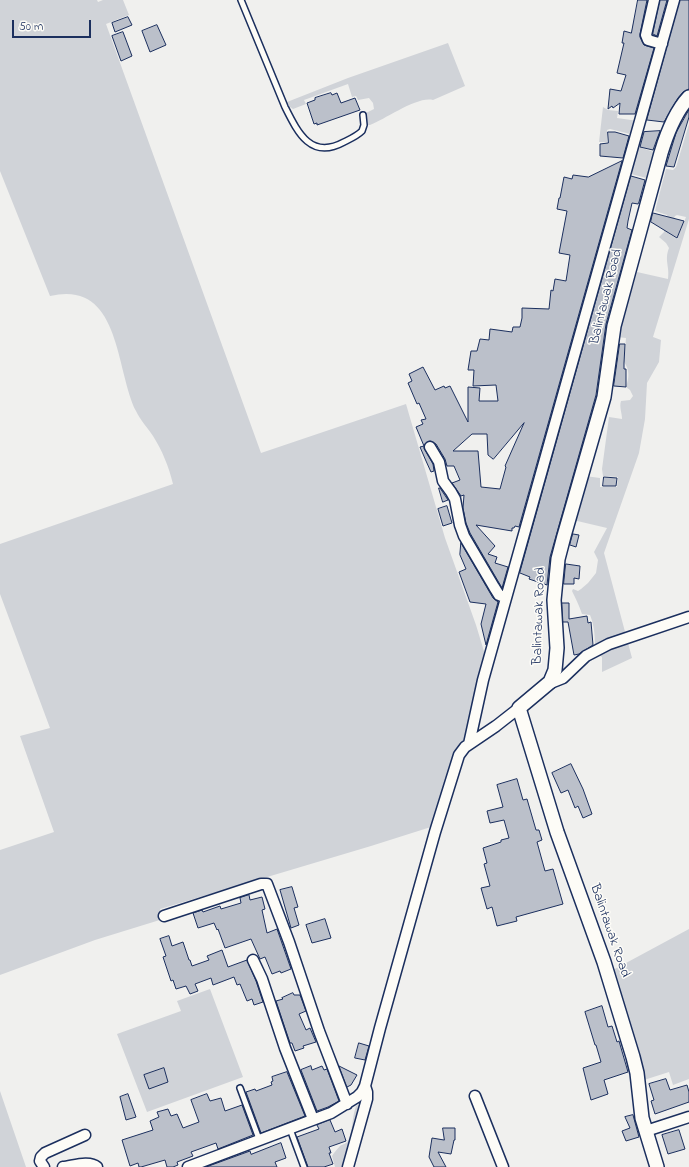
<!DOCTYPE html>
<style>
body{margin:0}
#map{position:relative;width:689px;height:1167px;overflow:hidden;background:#f0f0ee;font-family:"Indie Flower",sans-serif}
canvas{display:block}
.scale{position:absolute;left:12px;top:20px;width:79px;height:18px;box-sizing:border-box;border:2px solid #1b2f5e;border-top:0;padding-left:5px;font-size:12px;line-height:14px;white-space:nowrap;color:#1b2f5e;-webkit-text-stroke:3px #fdfcf7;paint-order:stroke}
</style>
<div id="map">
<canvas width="689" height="1167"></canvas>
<div class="scale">50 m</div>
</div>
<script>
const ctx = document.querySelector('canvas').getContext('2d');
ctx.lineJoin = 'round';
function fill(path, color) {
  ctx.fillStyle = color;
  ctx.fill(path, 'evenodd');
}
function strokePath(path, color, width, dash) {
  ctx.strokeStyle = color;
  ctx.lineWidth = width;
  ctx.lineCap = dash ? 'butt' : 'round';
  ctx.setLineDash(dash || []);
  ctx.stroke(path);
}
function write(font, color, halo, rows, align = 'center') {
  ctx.font = font + ' "Indie Flower",sans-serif';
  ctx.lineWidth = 3;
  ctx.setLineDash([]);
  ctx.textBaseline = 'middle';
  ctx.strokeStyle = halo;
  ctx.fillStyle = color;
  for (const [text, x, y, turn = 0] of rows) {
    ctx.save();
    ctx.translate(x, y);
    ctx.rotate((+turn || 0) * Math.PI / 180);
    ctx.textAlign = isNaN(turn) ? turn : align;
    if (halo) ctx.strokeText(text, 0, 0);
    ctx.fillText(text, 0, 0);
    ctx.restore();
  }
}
fill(new Path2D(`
 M0,0H97L98,2L103,0H123L129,15L106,24L261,453L406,404L445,538L476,625L486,658L465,744L458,748L455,753L434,826L371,846L160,909L163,919L95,940L0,975V850L54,832L20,736L50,728L0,594V544L173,484C169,467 162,450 153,436C148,428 140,420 136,411C115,369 121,279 50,296L0,171Z
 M448,43L465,86L433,100C417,96 386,119 370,125H367C367,121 365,116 366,113L374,109L373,103L369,98L358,100L356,96L352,97L348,84L304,100L306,104L293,109L290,107L287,102L348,78Z
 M603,107L608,110L618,111L617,118L638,121L634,135L610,129L607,130V142H599Z
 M689,124V219L653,337L661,340L659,362L647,383L645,419L639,453L604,553L632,658L602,672V657L595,652C595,639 595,627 590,615L582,614C579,605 576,599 572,591L573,589L578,591L581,589L588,583L596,573L598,560L594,552L607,528L573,520L585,476L600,478V487H617L618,477L603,476L602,469L609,417L622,419C622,413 619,407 621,401L630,400L633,396L630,390L626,387C629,378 630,370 624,362L626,338L617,337L630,285L633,286L637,272L668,279C670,266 664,261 669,248L666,243L659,237L664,232L668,217L667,215L655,211L666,169L673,170L676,167ZM677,215L686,217L677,239L668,233L675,216Z
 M639,147L657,153L650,179L631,174Z
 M689,929V1079L673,1085L669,1072L644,1080L613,970Z
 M210,989L243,1077L147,1112L117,1034L181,1011L177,1001Z
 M0,1091L26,1167H0Z
 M358,1105L363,1108L346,1167H335L332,1156C334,1153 337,1149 340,1146C343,1144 346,1144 348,1141C353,1130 352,1117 356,1106Z`), '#d0d3d8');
const building = new Path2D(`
 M638,0H647L640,34V37L644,45L654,48L635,114H619L620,103L613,108L612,106L608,109L610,89L621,91L626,75L617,73L624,43H622L624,31L631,33Z
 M660,0H667L657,36L653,34Z
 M680,0H689V89L683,92L678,98L664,122L647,120Z
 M128,17L132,25L115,32L112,23Z
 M157,25L166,45L150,52L142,31Z
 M123,32L132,56L121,61L112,36Z
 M331,93L332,95L337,93L341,103L355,98L360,110L317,125V123L314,124L307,103L315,100V98Z
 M689,110V117L674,167L666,166L676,133Z
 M660,131L653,150L640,147L644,132Z
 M608,132H615L629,136L623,158L600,156V144L608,143Z
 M622,161L519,527L515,526L514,528H512V531L476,525L495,546L488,554L497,557L495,563L508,567L502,588L470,533L466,523L463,508L464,495L461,496L452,483L460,480L454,466H447L445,459L436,444L430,441L425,444L424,448L433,464L434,471L431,472L426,461L420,447L424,446L416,427L423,424L421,420L426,419L419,403L417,404L408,383L412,381L409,374L423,367L435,390L444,386L445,388L450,386L468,422V387L480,388L479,401H498L496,385L473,386L474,370H468L471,351H477L480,339L489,340L490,329L512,332L513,327H520L522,318V308L549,309L551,290L553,291L555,279L566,281L570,255L559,253L567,211L557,209L559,198H560L564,177L572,179L573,175L588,177ZM524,423L505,466L506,467L500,489L481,487L478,451H453L472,434H487L488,455L493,459Z
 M631,176L645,180L639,202L638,204L632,203L628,221L627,228L632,230L606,324L596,395L550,557L547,585L529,579L530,577L520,573Z
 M653,213L684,221L677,238L651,222Z
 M620,344H625L624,363V369H626V387L614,386Z
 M604,477L617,478L616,486H603Z
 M439,488H440L448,500L443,502Z
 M447,506L452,523L443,526L438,509Z
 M573,534L579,535L576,547L570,545Z
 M461,543L493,598L498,602L486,645L481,624L486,604L470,602L459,572L466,569L460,555Z
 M566,564L580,566L579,579L574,578V584H564Z
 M562,603H569V619L587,616L588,623L591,622L593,645L579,654L574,655L568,622H563Z
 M571,764L583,789L592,814L583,818L578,806L575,808L568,790L561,793L552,773Z
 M517,779L523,800L527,799L536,830H539L542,840L537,842L545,871L553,869L563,904L516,917L517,921L497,926L492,907L487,909L481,888L490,886L484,864L487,863L483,848L501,842V840L509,838L504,820L490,823L487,811L503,807L497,785Z
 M292,887L298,907L294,908L299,925L291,928L280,890Z
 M249,895L250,900L262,897L265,909L262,910L267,933L277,929L291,969L281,973L280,971L272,974L265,957L260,959L251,939L225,948L218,929L217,930L214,923L198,928L193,913L202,910L203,912L220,906L221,909L241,903L240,898Z
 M325,919L331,938L312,943L306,925Z
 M169,936L172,946L183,942L189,960H190L192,966L209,960L207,956L222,950L228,967L247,960L256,981L263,1002L254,1005L252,999L247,1001L240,984L237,985L234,977L213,985L211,978L195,984L198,991L190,994L186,986L176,989L173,980L171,981L163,957L166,956L160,939Z
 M293,993L294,995H300L306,1011L299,1014L306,1030L310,1028L316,1042L303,1046L304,1048L295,1051L292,1043H290L276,1001L283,999L282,998Z
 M602,1006L608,1027L612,1026L617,1042L619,1041L628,1072L604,1080L608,1094L591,1100L583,1068L601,1062L596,1045H595L585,1012Z
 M359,1043L369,1046L365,1060L355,1058Z
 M311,1066L312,1070L322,1066L324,1070L327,1069L339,1101L328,1107L317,1111L301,1070Z
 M339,1066L357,1075L351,1085L347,1087Z
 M164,1068L168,1082L149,1089L144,1075Z
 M287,1072L305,1116L261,1133L246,1092L255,1089L256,1091L272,1085L271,1082L273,1081L272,1077Z
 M666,1079L670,1090L687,1085L689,1092V1102L655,1114L651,1101L654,1100L649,1084Z
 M128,1094L136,1117L126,1120L120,1097Z
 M207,1094L210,1101L221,1098L225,1111L242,1105L253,1135L218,1149L216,1143L191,1152L193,1156L177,1162L178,1165L173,1167H167L165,1160L141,1167H139L138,1163L130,1166L122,1140L153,1130L150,1121L159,1117L157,1112L168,1109L171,1116L177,1114L183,1128L199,1122L191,1100Z
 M633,1115L639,1137L626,1141L622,1131L630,1128L625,1117Z
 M330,1120L335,1132L342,1129L346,1141L329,1147L331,1153H329L333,1164L324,1167H308L297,1137L319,1129L317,1125Z
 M443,1128H455V1140H454L451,1154L438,1152L446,1167H434L429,1157L432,1138L444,1140Z
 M679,1130L685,1149L668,1154L662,1135Z
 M281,1143L286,1158L275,1162L277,1167H206L250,1151L251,1154Z`);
fill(building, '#bbc0ca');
strokePath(building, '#1b2f5e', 1);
const service = new Path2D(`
 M241,0L285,107C298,133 311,160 344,142C350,139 357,136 362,131L364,125L363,115
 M240,1088L259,1139
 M290,1129L304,1167`);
const minor = new Path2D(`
 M654,0L646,35L648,40L662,44
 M430,447L439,462L443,481L451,492L455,499L460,525L464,536L494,587L499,595L506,598
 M548,684L563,678L586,656L609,644L689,617
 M469,744L483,680L674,0
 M164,916L261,884H267L289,942L319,1031L347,1104
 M253,960L262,979L285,1048L313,1119
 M475,1096L503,1167
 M646,1131L689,1117
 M44,1167L40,1161L41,1157L45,1153L85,1135
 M63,1167C73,1166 89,1160 97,1167
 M188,1167L331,1113L357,1097L362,1092L365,1086L380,1028L435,832L459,755L465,747L496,726L519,708
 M348,1167L367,1099V1092L365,1086`);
const tertiary = new Path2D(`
 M657,1167L642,1118L637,1073L633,1057L604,962L557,832L519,708L550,682L555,670L557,648L554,600L558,559L564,536L604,397L614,326L661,153C667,133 675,112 689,97`);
strokePath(service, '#1b2f5e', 8);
strokePath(minor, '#1b2f5e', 13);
strokePath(tertiary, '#1b2f5e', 16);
strokePath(service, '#fdfcf7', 5);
strokePath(minor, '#fdfcf7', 10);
strokePath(tertiary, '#fdfcf7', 13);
write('14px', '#1b2f5e', '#fdfcf7', [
 ["Balintawak Road",607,297,-76],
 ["Balintawak Road",540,616,-88],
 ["Balintawak Road",609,931,71]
]);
</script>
